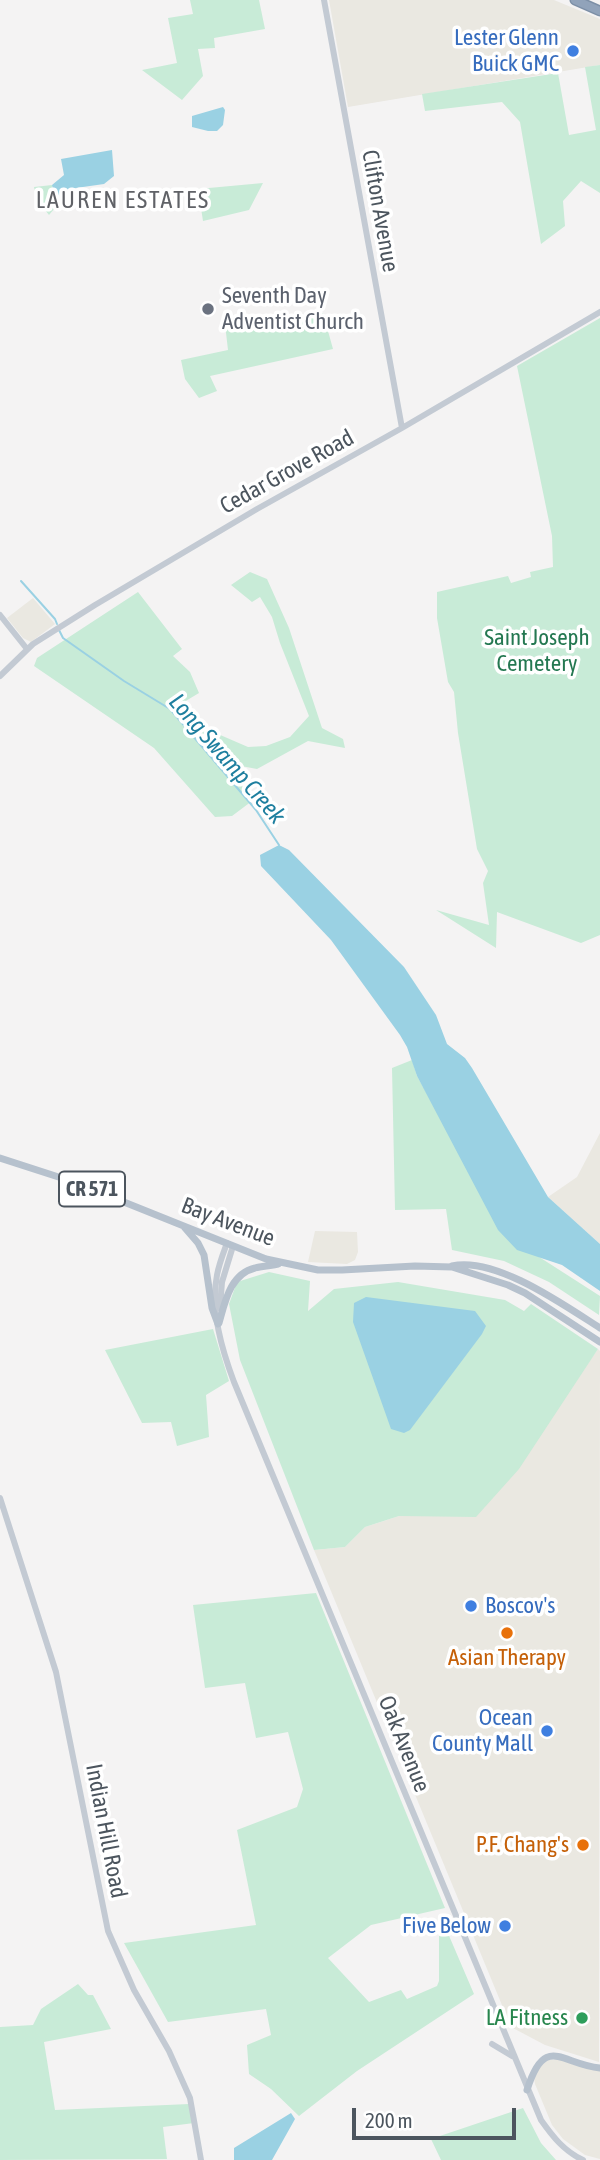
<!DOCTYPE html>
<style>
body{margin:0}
#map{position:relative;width:600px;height:2160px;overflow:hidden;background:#f4f3f3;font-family:"Asap Condensed",sans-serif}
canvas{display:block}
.scale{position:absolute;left:352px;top:2108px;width:164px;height:32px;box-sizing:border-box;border:4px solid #4c555e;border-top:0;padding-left:9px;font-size:21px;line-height:24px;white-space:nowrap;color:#4c555e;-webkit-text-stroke:5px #fff;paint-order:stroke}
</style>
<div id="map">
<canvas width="600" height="2160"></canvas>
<div class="scale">200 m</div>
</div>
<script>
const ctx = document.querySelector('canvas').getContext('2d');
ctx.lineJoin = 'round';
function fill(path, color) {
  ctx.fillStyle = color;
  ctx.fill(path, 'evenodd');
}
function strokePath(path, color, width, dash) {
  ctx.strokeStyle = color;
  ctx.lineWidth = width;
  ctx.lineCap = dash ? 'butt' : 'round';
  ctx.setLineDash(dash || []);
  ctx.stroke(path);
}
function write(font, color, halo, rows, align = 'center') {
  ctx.font = font + ' "Asap Condensed",sans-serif';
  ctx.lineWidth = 7;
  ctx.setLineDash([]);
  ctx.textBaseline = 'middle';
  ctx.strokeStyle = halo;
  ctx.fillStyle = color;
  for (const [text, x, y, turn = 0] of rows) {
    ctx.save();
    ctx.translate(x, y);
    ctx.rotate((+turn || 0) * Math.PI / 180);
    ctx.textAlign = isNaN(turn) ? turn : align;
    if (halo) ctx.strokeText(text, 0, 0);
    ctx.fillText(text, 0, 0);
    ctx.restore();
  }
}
fill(new Path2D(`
 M329,0H554L600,19V65L348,107Z
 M33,598L55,624L31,642L23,638L7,618Z
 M600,1133V1244L548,1197L577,1177Z
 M315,1231L357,1232L358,1252L355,1260L347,1264L308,1262Z
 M598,1349L600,1351L599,2062L545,2045L511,2027L314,1550L345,1547L365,1527L399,1516H476Z
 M562,2059L593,2070H600V2159L585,2155L563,2139L552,2125L535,2084L534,2078L540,2065L548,2060Z`), '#eae8e1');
fill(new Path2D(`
 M190,0H259L265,29L214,38L215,48L198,49L203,76L182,100L142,70L177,63L168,18L193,14Z
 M600,65V193L581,181L563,201L565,226L541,244L520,122L502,102L425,111L422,94L558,73L569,135L596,130L585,67Z
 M263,183L249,210L203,221L198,189Z
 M52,185L55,198L60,202L49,215L37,200L34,187Z
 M323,313L333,349L210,376L217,391L199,398L185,379L181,360L228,350L225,324Z
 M600,318V935L581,943L497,912L496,948L436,910L489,925L483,883L488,871L477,849L458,733L454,692L448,682L437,618V592L508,576L511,583L531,577L530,572L553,567L552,536L517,366Z
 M250,572L267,579L289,628L322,728L343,739L345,748L308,741L257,769L241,766L233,776L256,798L232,816L215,817L154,748L34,666L37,658L138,592L182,649L173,656L190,672L199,693L184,702L211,731L248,747L266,746L290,737L309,716L280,643L272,617L260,597L252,602L231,585Z
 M412,1060L417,1076L508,1237L600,1296L599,1315L549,1282L504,1261L452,1250L446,1209L395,1210L392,1068Z
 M269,1272L310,1281L308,1311L334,1289L398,1282L505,1300L524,1311L531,1304L598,1349L519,1469L476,1517L399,1516L365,1527L345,1547L314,1550L240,1360L229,1304L237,1282Z
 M213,1329L229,1381L206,1395L209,1437L177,1446L171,1422L142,1423L105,1350Z
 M316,1593L445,1908L371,1925L328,1958L369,2002L401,1990L407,1999L437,1986L439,1981V1933L447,1931L474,1994L357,2071L299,2116L271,2089L249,2074L247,2045L271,2035L266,2009L168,2022L124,1943L256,1925L237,1830L297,1807L303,1789L288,1732L256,1738L245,1683L205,1688L193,1605Z
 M78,1984L88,1995H93L111,2029L44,2042L55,2110L189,2104L194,2123L163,2127L167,2159L0,2160V2027L33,2025L41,2009Z
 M523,2108L541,2143L556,2160H441L431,2139Z`), '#c8ebd7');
fill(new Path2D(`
 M223,107L225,110L223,125L217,131H208L192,127V116Z
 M112,150L114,176L104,184L69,189L60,202L55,198L52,185L64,175L61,159Z
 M279,845L289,850L404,967L436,1015L447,1044L465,1058L472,1068L548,1197L600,1244V1291L562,1265L517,1250L498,1230L417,1076L407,1047L400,1035L331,940L261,866L260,855Z
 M366,1297L475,1311L486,1326L482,1334L410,1430L404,1433L391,1429L353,1322L354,1303Z
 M291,2113L295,2119L272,2160H234V2148Z`), '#9ad1e3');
strokePath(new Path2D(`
 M21,581L55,619L57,624
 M59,630L63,638L124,681L170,709L256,810L279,845`), '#9ad1e3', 2);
const highway = new Path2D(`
 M575,0L600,11`);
strokePath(highway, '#7c8fa6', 11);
strokePath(new Path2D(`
 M324,0L402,428
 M0,615L27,649
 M0,676L33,644L95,605L257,509L402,428L600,312
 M227,1243C223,1254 219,1264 217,1275C210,1310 222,1350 234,1382L541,2120C553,2137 564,2151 583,2160
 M220,1308L222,1282L233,1246
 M0,1498L56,1672L108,1931L134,1990L169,2051L190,2098L201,2160
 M492,2044L512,2056`), '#c3cad3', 6);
strokePath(new Path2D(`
 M0,1158L74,1182L266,1259L318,1270H342L415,1266L452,1267L508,1285L525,1293L600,1342
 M185,1228L198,1243L204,1255L212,1308L218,1324
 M452,1266C495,1256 564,1305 600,1328
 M219,1323C225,1302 230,1274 255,1268C262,1266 270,1266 278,1264
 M527,2090C545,2033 561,2064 600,2068`), '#b6c1cd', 7);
strokePath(highway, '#91a3ba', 8);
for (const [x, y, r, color] of [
 [573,51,7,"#3f7fe0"],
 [208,309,7,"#6b7280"],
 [471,1606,7,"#3f7fe0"],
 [507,1633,7,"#e8710a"],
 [547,1731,7,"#3f7fe0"],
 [583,1845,7,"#e8710a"],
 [505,1926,7,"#3f7fe0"],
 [582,2018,7,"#2e9e5b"]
]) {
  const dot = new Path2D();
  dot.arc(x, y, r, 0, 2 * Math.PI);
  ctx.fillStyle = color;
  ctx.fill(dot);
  strokePath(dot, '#fff', 2.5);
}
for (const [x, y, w] of [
 [92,1189,66]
]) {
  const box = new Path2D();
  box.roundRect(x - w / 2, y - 17.5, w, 35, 5);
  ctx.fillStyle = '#fff';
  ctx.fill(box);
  strokePath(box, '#4c555e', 2);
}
write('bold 21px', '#4c555e', null, [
 ["CR 571",92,1189]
]);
write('23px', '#366cbe', '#fff', [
 ["Lester Glenn",559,38],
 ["Buick GMC",559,64],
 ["Boscov's",485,1606,"left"],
 ["Ocean",533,1718],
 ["County Mall",533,1744],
 ["Five Below",491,1926]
], 'right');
write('23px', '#4c555e', '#fff', [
 ["Clifton Avenue",380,211,80],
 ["Cedar Grove Road",287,472,-29],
 ["Bay Avenue",228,1222,21],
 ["Oak Avenue",404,1744,68],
 ["Indian Hill Road",106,1831,79]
]);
write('23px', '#5b616d', '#fff', [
 ["Seventh Day",222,296],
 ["Adventist Church",222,322]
], 'left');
write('23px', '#247851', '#fff', [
 ["Saint Joseph",537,638],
 ["Cemetery",537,664]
]);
write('23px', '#c56008', '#fff', [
 ["Asian Therapy",507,1658],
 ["P.F. Chang's",569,1845,"right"]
]);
write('23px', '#27864d', '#fff', [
 ["LA Fitness",568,2018]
], 'right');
ctx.letterSpacing = '2px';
write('24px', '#606267', '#fff', [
 ["LAUREN ESTATES",123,200]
]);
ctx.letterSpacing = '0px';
write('italic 24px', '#1e7f9f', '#fff', [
 ["Long Swamp Creek",227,759,49]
]);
</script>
